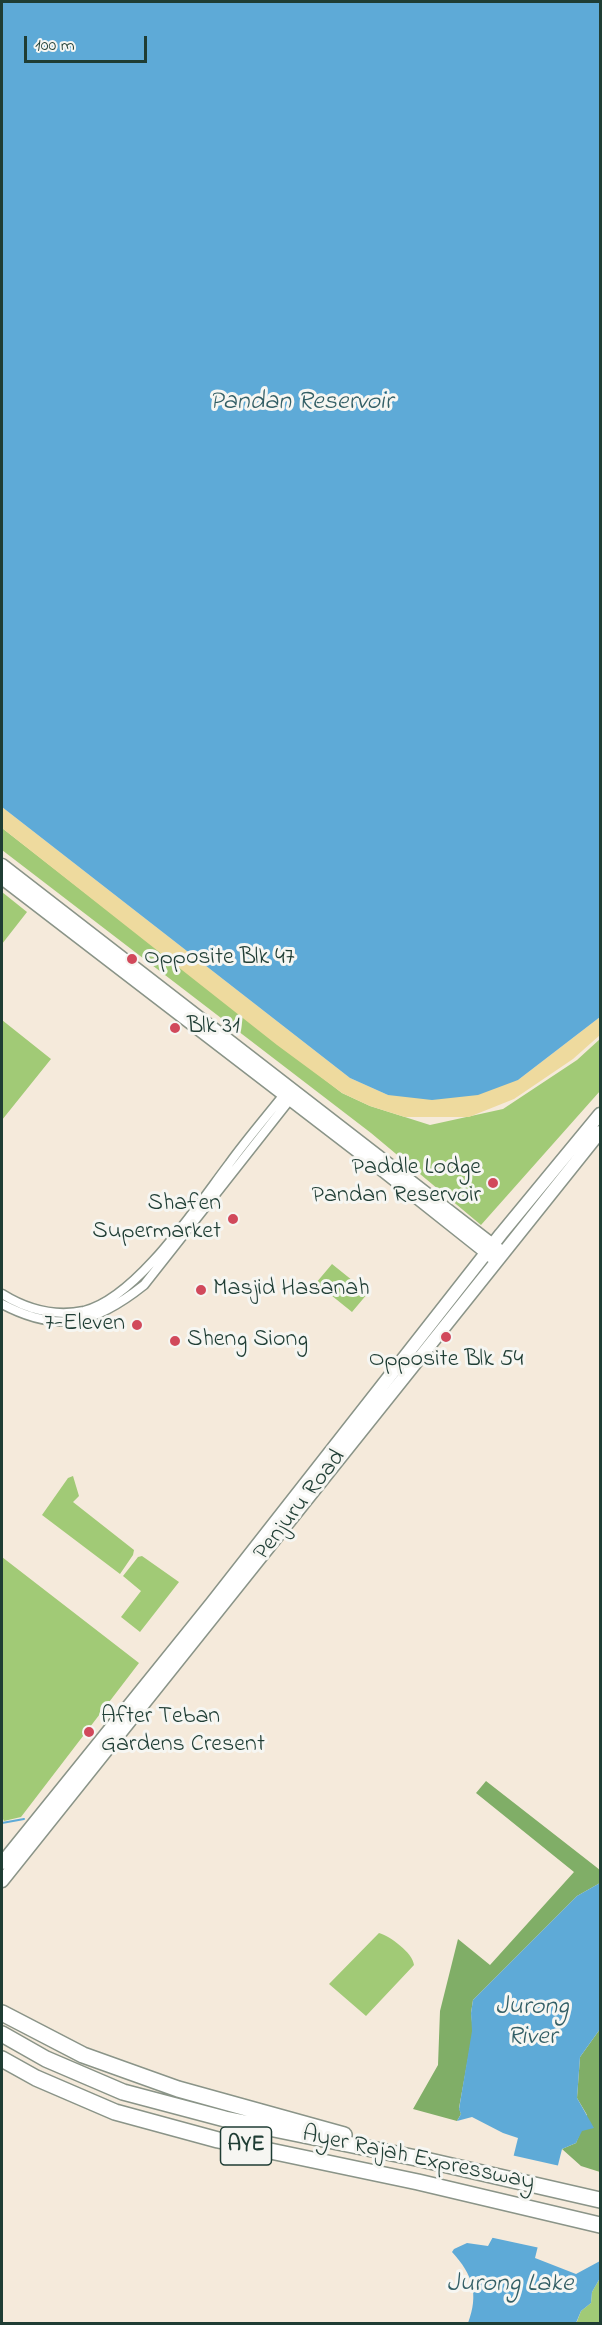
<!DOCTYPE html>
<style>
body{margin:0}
#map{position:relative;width:602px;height:2325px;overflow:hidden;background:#f5eadb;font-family:"Indie Flower",sans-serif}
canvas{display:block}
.frame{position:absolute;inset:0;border:3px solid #1f3d34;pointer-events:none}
.scale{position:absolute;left:24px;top:36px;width:123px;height:27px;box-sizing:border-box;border:3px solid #1f3d34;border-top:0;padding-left:8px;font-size:18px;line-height:21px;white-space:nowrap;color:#1f3d34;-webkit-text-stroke:4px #f6f6f2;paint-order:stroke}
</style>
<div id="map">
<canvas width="602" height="2325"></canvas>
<div class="frame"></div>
<div class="scale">100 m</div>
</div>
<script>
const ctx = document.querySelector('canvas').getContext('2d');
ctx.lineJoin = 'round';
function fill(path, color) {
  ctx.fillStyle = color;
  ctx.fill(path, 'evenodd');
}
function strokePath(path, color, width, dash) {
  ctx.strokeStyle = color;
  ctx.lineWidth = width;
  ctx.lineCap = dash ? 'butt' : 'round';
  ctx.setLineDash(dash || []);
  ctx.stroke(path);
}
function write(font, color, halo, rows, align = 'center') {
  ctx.font = font + ' "Indie Flower",sans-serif';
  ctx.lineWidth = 6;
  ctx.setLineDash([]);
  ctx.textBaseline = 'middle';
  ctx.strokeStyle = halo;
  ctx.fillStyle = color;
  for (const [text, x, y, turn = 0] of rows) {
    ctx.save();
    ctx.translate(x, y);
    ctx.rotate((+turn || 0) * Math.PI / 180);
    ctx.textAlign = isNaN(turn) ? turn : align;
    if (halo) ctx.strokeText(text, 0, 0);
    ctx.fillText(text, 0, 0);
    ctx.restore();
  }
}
fill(new Path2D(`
 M2,828L342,1093L370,1106L430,1125L503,1109L577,1060L600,1039V1091L481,1225L371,1133L2,850Z
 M2,892L27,912L2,944Z
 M2,1020L51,1059L2,1120Z
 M332,1264L368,1293L352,1312L316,1283Z
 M73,1476L79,1496L73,1502L134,1550L133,1555L120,1574L42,1515L68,1478Z
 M142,1556L179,1582L140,1632L121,1617L141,1591L123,1576L138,1557Z
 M2,1557L139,1663L21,1817L4,1821L2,1817Z
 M379,1933C390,1936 413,1953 414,1965L366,2016L329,1984Z
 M600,2278V2323L576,2324L581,2311L591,2303L592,2292Z`), '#a1ca76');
fill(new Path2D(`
 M486,1781L600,1870V1883L577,1896L473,2000L471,2013L473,2031L459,2108L461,2114L457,2121L413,2109L438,2065L440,2011L458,1939L490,1965L574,1872L476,1793Z
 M600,2029V2172L581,2166L562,2149L576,2143L587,2115L577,2098L580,2057Z`), '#80ae67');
fill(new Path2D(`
 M2,807L350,1078L388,1095L518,1080L600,1017V1035L573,1059L514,1099L469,1117H405L370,1106L342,1093L277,1045L2,828Z`), '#eeda9e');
fill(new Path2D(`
 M2,2H600V1017L518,1080L478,1095L432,1100L388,1095L350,1078L2,807Z
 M600,1883V2029L580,2057L577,2098L594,2128L582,2131L576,2143L562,2149L535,2258L576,2274L600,2261V2278L592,2292L591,2303L581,2311L576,2323H468C479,2294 473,2275 452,2252L454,2249L467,2243L488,2246L494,2235L518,2138L503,2133L472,2117L457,2121L461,2114L459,2109L472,2031L471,2013L473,2000L577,1896Z`), '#5eaad7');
fill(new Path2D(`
 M511,2155L560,2166L540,2248L489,2237Z`), '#f5eadb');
strokePath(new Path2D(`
 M2,1823L24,1819`), '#5eaad7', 2);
const minor = new Path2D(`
 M2,1294C26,1309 55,1317 84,1311C137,1298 197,1206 229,1164C247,1139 267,1116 286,1092
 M2,1304C59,1334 95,1324 144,1285L292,1097`);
const secondary = new Path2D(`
 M2,865L499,1250
 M2,878L385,1172L492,1257
 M2,1863L211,1604L501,1234L600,1114
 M2,1881L600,1132`);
const motorway = new Path2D(`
 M2,2013L83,2055L178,2089L344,2135
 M2,2034L46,2059L123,2092L225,2119L421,2159L600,2200
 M2,2059L36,2078L115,2112L218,2140L418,2182L600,2225`);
strokePath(minor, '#8a9488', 11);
strokePath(secondary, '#8a9488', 15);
strokePath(motorway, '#8a9488', 18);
strokePath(minor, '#fff', 8);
strokePath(secondary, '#fff', 12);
strokePath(motorway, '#fff', 15);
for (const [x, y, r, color] of [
 [132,959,6,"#d1495b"],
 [175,1028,6,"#d1495b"],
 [493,1183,6,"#d1495b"],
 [233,1219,6,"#d1495b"],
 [201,1290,6,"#d1495b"],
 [137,1325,6,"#d1495b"],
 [446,1337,6,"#d1495b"],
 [175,1341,6,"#d1495b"],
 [89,1732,6,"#d1495b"]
]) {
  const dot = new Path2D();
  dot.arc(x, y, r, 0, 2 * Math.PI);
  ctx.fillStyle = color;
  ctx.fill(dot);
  strokePath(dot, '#f6f6f2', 2);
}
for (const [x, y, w] of [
 [246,2146,51]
]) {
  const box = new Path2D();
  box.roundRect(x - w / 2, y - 19, w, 38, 4.5);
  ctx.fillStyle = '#f6f6f2';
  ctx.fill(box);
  strokePath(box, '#1f3d34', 1.5);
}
write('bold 22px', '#1f3d34', null, [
 ["AYE",246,2146]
]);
write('24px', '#1f3d34', '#f6f6f2', [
 ["Opposite Blk 47",144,959],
 ["Blk 31",187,1028],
 ["Paddle Lodge",481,1169,"right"],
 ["Pandan Reservoir",481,1197,"right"],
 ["Shafen",221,1205,"right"],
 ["Supermarket",221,1233,"right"],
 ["Masjid Hasanah",213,1290],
 ["7-Eleven",125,1325,"right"],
 ["Sheng Siong",187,1341],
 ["Opposite Blk 54",446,1361,"center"],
 ["After Teban",101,1718],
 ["Gardens Cresent",101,1746]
], 'left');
write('24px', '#1f3d34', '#f6f6f2', [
 ["Penjuru Road",301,1506,-52],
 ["Ayer Rajah Expressway",418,2160,12]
]);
write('italic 26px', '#325e65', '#f6f6f2', [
 ["Pandan Reservoir",301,404],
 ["Jurong",532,2009],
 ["River",532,2039],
 ["Jurong Lake",510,2286]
]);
</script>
